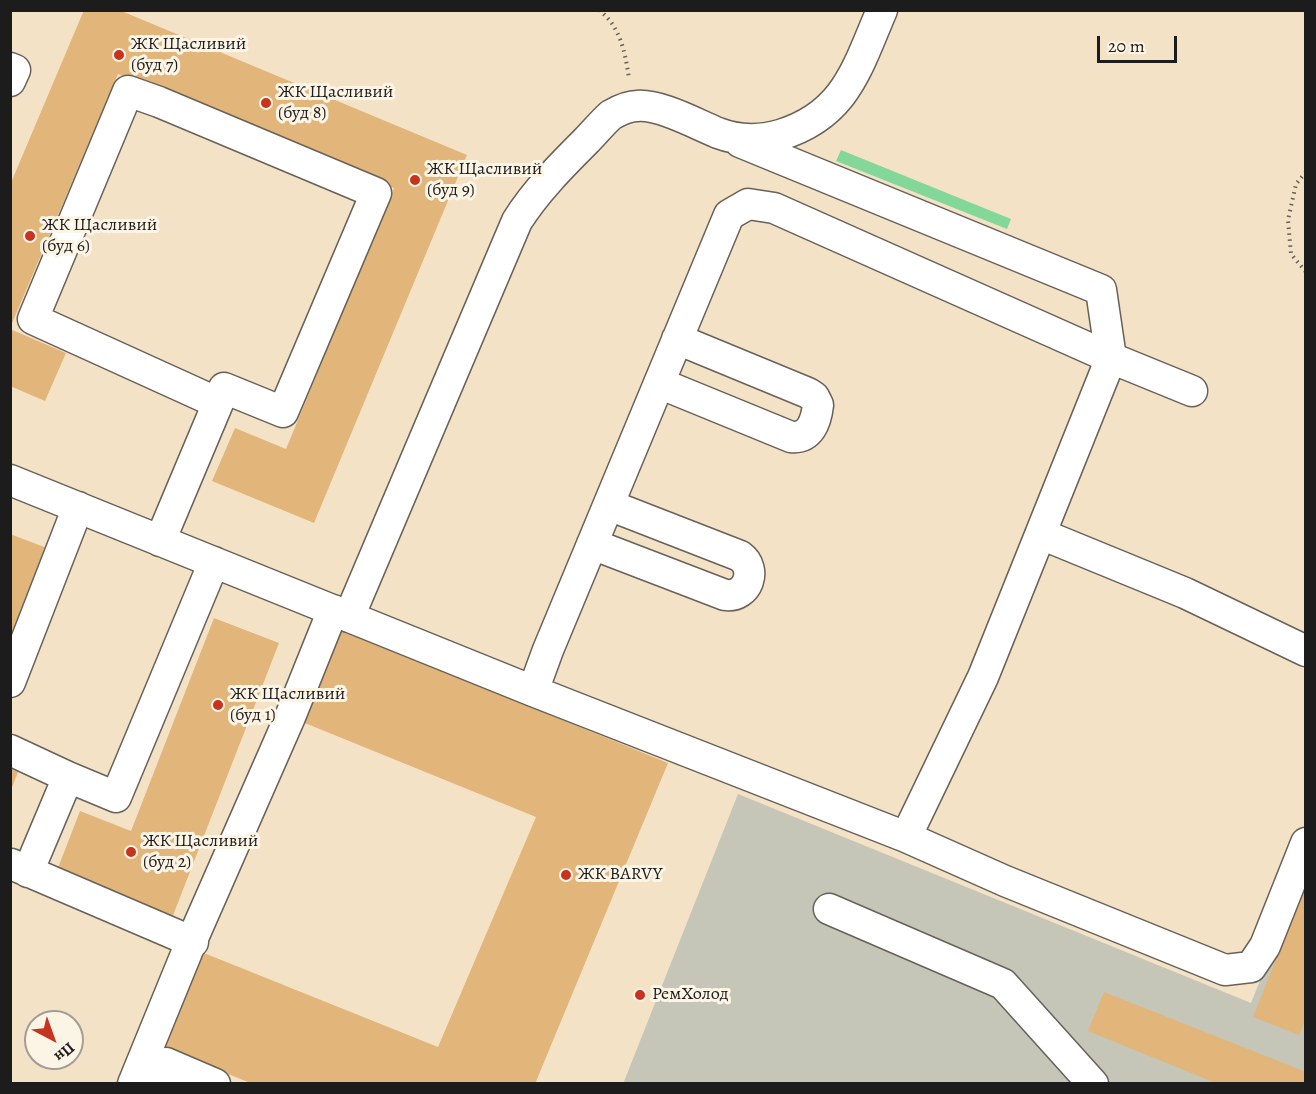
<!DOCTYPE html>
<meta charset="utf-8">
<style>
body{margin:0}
#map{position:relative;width:1316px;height:1094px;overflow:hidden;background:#f4e2c6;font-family:Alegreya,serif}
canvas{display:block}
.frame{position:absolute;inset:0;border:12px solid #1c1c1c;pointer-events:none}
.north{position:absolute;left:24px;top:1010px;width:60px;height:60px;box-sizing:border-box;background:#fcf5e5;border:2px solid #a29e95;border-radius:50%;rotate:139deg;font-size:16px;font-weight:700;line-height:24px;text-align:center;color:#1c1c1c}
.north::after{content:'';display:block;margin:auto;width:21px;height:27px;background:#c8321e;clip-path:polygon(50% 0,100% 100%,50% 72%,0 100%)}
.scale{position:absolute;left:1097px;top:36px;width:80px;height:27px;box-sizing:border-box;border:3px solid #1c1c1c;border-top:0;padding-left:8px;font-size:18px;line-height:21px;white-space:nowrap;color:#1c1c1c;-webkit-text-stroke:4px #fcf5e5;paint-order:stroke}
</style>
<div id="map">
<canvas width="1316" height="1094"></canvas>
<div class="frame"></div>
<div class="north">Пн</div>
<div class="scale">20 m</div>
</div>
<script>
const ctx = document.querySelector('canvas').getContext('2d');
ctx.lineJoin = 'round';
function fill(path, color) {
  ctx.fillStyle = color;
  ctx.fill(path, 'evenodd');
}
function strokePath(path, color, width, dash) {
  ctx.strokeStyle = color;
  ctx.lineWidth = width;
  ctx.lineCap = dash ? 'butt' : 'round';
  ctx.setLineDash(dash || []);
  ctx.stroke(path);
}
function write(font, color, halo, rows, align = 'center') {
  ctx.font = font + ' Alegreya,serif';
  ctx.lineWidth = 6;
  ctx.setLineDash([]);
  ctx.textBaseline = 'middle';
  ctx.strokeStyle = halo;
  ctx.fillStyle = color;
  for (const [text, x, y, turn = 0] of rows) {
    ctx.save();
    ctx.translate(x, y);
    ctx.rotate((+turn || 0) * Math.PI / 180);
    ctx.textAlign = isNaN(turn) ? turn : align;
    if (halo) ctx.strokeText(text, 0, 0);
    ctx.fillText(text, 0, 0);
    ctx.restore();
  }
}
fill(new Path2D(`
 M738,794L1251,1003L1305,869V1083L623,1084Z`), '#c5c5b8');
fill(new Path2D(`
 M841,150L1011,219L1007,229L836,161Z`), '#83d799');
fill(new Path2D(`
 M84,10H119L467,155L314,523L212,481L235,428L286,449L394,188L118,74L10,328V185Z
 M10,329L66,353L45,401L10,386Z
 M10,534L47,548L10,641Z
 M214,618L279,643L172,918L56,873L80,811L131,831Z
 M328,624L668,763L535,1084H253L150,1043L189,947L438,1047L536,817L290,717Z
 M10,769L18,772L11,790H10Z
 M1305,886L1306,1018L1299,1035L1253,1017Z
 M1104,992L1306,1072V1084H1218L1088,1031Z`), '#e2b67b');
const minor = new Path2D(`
 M10,68L15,70L10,81
 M740,142L1101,290L1111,358L1192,391
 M659,383L791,437C810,439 816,422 818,405L814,397L808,393L677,339
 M10,480L533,691L906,837L983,677L1111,358L774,208L748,204L729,215L548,650L533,691
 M1041,534L1185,593L1306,651
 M160,541L218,403L224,388L283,412L376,193L159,102L128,91L33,319L218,403
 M592,544L725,595C748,598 758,569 740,556L609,505
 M349,617L517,221C536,191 561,166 586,141C594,133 602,123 611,115C618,111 628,106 637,106C660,104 696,124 718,133C739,141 759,141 780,135C846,115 857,68 882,10
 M10,682L78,507
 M10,750L68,777
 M906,837L1005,881L1225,970L1251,967L1265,946L1306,843
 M11,864L193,942
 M28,872L68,777L116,797L214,562
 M829,909L1003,984L1093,1084
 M133,1084L189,947L290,717L333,610
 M157,1084L166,1063L215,1084`);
strokePath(minor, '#686158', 33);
strokePath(new Path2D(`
 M599,10C621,27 625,53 629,78
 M1306,172L1296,184L1288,220L1291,254L1306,272`), '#686158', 4, [1.5, 4.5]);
strokePath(minor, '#fff', 30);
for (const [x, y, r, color] of [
 [119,55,6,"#c8321e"],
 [266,103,6,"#c8321e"],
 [415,180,6,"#c8321e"],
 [30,236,6,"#c8321e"],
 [218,705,6,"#c8321e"],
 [131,852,6,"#c8321e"],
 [566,875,6,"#c8321e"],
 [640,995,6,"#c8321e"]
]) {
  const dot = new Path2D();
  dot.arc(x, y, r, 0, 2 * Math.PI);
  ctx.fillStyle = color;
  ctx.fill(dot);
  strokePath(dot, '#fcf5e5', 2);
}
write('18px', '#1c1c1c', '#fcf5e5', [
 ["ЖК Щасливий",131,45],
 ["(буд 7)",131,66],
 ["ЖК Щасливий",278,93],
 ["(буд 8)",278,114],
 ["ЖК Щасливий",427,170],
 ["(буд 9)",427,191],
 ["ЖК Щасливий",42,226],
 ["(буд 6)",42,247],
 ["ЖК Щасливий",230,695],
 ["(буд 1)",230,716],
 ["ЖК Щасливий",143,842],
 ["(буд 2)",143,863],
 ["ЖК BARVY",578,875],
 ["РемХолод",652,995]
], 'left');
</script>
